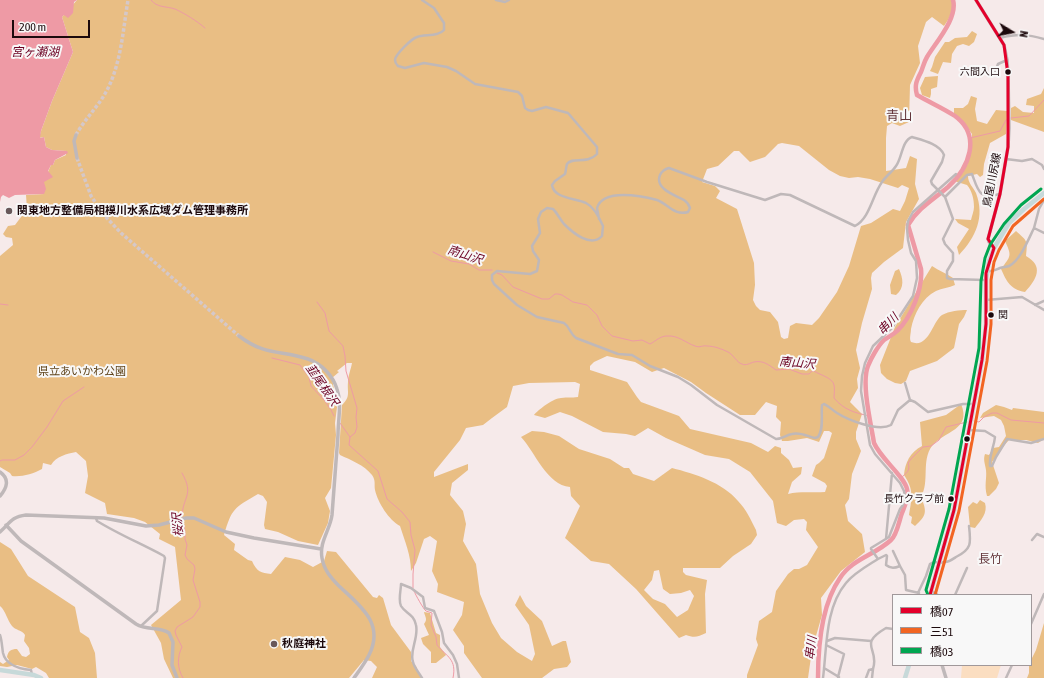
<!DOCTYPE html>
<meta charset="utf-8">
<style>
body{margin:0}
#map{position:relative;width:1044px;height:678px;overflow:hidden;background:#f6eaea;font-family:"Asap Condensed","Noto Sans JP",sans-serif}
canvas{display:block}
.legend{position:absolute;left:892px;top:594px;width:140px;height:72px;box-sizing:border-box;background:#f8f8f8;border:1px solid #a0989a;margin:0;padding:5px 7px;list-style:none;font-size:12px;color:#1c090c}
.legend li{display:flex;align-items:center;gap:8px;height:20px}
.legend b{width:20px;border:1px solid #a0989a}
.north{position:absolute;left:992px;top:12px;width:40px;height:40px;-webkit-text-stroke:3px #f8f8f8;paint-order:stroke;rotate:100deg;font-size:11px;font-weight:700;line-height:16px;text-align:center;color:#1c090c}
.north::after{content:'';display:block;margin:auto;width:14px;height:18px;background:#1c090c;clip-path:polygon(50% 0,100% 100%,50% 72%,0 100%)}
.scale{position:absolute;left:12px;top:20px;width:78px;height:18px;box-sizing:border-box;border:2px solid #1c090c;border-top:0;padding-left:5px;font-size:12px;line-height:14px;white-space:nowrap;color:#1c090c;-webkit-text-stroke:3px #f8f8f8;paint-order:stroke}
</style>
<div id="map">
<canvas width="1044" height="678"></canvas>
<ul class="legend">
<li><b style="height:5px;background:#e4002b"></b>橋07</li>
<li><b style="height:5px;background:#f26522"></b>三51</li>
<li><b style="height:5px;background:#00a651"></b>橋03</li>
</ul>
<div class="north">N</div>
<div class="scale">200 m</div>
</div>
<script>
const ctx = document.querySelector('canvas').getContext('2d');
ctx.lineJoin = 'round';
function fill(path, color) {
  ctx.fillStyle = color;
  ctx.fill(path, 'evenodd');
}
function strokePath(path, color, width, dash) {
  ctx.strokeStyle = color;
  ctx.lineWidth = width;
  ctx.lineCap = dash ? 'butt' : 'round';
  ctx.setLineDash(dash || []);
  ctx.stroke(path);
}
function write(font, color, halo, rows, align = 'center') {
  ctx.font = font + ' "Asap Condensed","Noto Sans JP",sans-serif';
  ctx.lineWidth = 4;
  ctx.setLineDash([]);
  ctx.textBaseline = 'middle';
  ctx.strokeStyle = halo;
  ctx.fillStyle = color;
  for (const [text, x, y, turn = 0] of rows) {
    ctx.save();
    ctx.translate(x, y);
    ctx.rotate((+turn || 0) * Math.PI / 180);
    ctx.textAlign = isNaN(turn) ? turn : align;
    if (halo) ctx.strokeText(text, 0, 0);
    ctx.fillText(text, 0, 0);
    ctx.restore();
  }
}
fill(new Path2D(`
 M962,665H1001L997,678H961Z`), '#fbdec1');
fill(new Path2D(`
 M77,0H952C953,12 951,16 944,26L932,17L926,22L918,46L920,63L910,85L909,122L900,126L892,123L887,126L886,138V171L906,168L910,156L917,159L915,184L919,199L906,222L903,248L884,262L872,273L871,278L872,289L862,323L856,350L860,368L857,379L858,388L850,402L862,414L856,432V439L861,451L852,474L849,499L845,505L848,521L862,534L865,552L841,571L821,598L822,615L812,650L808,678H747V675L758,645L756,639L759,621L772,612L776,591L788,574L794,569H799L807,565L818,547L806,530L807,522L804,519L794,520L786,526L777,523L773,501L750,472L729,459L705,455L666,438L648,428L635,436L626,434L603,432L572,416L560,412L545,418L534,415C539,409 554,398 561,398C568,397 571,398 578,397L580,384L575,382L529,383L513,386L507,407L492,418L483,425L466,428L460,440L434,472V477L468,464V470L452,483L450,495L463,511L466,524L463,541L476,564L480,594L492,623L501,638L517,652L532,661L535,654L529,625L515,605L520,595L526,606L542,621L552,646L563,641H566L571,662L567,667L554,669L542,678H482L464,653V646L453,630L462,615L464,602L437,592L438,584L432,571L437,541L430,536L424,539L416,563L411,571C411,555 405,542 400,526C389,520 378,503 375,490C374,484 376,481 372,475C364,465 351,460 340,455L339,453L342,405C351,396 347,393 348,382C348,376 351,369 352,363H347L337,371L339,372L332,378L337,407L335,423L336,435L331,488L325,498L330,511L328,523L318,545L298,541L278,532L265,529L264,525L267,502L263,496L258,494C234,508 232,508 224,535L235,544L234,550L248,560L252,561C257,572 261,573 271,574L285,557L300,560L313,567L324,561L327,551L336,552L373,597L377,598L379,595L383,598L391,625L411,652V661L416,666L421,678H372L377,667L371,661L364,660L349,678H173L164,659L161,643L151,625L181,600L175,547L159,539L160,534L145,522L134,518L107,514L105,503L85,493L88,476L86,461L76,452C67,454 56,456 51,465L43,463L42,469C33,474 22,477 12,476L10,473L0,467V256L13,245L12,238L6,237L3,234L8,226L15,225L27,209L26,195L44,194V181L51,165H53L55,160L66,155V151L52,150L46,147L44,137L39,138L41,131L52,101L73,52L62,17ZM782,143L799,146L829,170L840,176L849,178L858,177L870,179L898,188L902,185L909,188L905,201L900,211L893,209L871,223L861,226L849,266L837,292L819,318L812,325L796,323L790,326L788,338L784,339L781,337L778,322L770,312L760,310L756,306L753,300L755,285L754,263L737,209L716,198L720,191L715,186L702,182L707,169L718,166L734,151H739L750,162L765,157L778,144ZM607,356L635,362L652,372L664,368L691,382L706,393L740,415H755L766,402L777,406L776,417L781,422L780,435L782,441H788L807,438L819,442L824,431H829L832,433L824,458L819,463L816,465L812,476L825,483L827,486L825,492C813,493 800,491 788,494L792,482L801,474L802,467L793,468L789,460L781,453V448L775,446L768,452L751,443L690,429L679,416L641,402L637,397L627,382L590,370V366L594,362Z
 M972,31L977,34L974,42L969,46L963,44L957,46L952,54L951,63L943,62L938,74L930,71L932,67L935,57L945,42H949L955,38L967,37Z
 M938,76L937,87L931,89V94L930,98L922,95L920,88L925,77Z
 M1044,88V132L1011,120V108L1015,106L1023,112L1034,113V106L1026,105L1027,99L1041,94Z
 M971,96L977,98L975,109L977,121L987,124L996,110L1007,111L1006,134L990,143L984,164L983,175L980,177L977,174L968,176C968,183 973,187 976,193C985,217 976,237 959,255L957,247L969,229L958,223L955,219L971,220C972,215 974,211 974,207C974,199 972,191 967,185L954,181L967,165L972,146V134L961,119L954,115V108H963L968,104Z
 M1016,231C1027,241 1028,240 1026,256C1044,266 1037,279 1025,292C1010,289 1007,282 1001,269C1011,256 1012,256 1005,241Z
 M932,266C939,271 946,273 953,278L955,285C949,288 942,288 936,291C922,298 914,314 911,329C911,334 909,338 911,342C929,349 932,322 942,315C949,311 960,310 967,310L964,317L959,324L954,348L937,361L910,371L906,381L901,384L895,383L887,379L881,373L880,365L895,327Z
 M899,269C903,278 905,288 896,295L891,294L890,285L895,271Z
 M961,404C972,430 944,431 932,446C921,461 930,481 921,497C927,512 927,515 915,526L911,523L912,517L909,515C912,497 914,490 904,475C905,463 910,452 922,446L920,422L946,415Z
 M996,405L1004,407L1012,410L1013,408L1044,412V439L1038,443L1026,440H1009C1002,447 998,455 992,462L999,483L996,489L989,496H987C984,485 987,479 986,470C985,463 983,460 985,454L989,455L993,448L999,447L1006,436L1004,426L1001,420L994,416L980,418L983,413Z
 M532,431L544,432L559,436L579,449L610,459L624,468H629L633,474L654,481L672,468C695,474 722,482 738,501C746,509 751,520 756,530L757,535L751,544L733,556L720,568H683V572L686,575L707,580L705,594L706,633C698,637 694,638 686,635L679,638L636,589L609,564L591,561L565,538L580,506L571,496L570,487C547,485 535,452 521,437ZM659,570L663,589L670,594L681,593L690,590L694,596L688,610L677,617L665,604L653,599L644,590L652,580L654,571Z
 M980,500L985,503C988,513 981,520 975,528L970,527L968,507L973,502L977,504Z
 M0,542L11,549L28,576L75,607L80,632L89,638L95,653L97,678H49L46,673L36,667L32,669L17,665L7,667L0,666V662L3,664L9,660L7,657C8,651 11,649 17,649L22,656L26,657L30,654L29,648L24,641L25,635C22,630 15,630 12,626C7,620 6,611 0,606Z
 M424,612L430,613L436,633L440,635V647L446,655L436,663H431V652L423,644L421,638L429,635L424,624C428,619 425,617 424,612Z
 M1044,623V678H1027L1029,673V665H1031V660L1036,650Z`), '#e9be84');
fill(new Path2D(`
 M0,0H77L74,2L73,13L68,18L64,15L62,17L73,52L52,101L41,131L40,138L44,137L46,147L52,150L67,151L68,153L55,160L53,165H51L48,171L53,177L44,182L46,189L44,194L15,195L9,198L3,195L1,197L0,202Z`), '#ee9aa5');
strokePath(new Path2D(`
 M151,0C157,8 166,6 175,9C184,13 197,21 205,28
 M1011,118L1029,116L1044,100
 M970,138L1000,131L1006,120
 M433,252L451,261L469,264L479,270H492
 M497,273L502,275L513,287L542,299H549L555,294H558L562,295L573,302L587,305L597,315L602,326L612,336L633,341L642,340L650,344C656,341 660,336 667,336C678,335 686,343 695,346C700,348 703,345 707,346C714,346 722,349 728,352C734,355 737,363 742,364C746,366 750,363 754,362C763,360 769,365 776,370L789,369L802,374H809L812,371H814C820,375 833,378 834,385C835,389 834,394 834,398C844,410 855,413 870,416
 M317,302L325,313L329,331L343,346L345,356L346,371L357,408L356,417L357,427L355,433L350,437
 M0,304L8,305
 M272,358L300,365L309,377L311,386L325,401L331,410L334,416
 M974,421L979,422L984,417L992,413H997L1011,420L1044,423
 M340,423L350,437L349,445L378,471L387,499L402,512L410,522L411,535L415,550L413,574V588
 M0,461L2,460H15L24,455L32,447L47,427L63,401L84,387
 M182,473C195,496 182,496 182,518
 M901,478C906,473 911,471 908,463L911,459L923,447L931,446L939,440L946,427L967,422
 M183,521L185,532V539L187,545L185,555L187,559L194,565L195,569L193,580L200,602V607L193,617L177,627L175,631L176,635L182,647C177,657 177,668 183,678
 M414,591C415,594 424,610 426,611C428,612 430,612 432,613L431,625L436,637L437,645C447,657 457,659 453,678`), '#ee9aa5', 1);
strokePath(new Path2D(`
 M818,678C818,647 822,604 840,578C852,559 875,555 891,540C897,535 899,521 902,513C905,505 909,497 907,489C904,476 881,459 874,443C871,424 861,383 868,366C871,358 878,346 884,340C888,337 893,335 897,331C911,318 923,288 921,269L908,225C918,208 934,199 948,187C969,168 982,136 955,116C943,108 929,102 917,95C914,85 917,80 921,72C923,67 924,62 927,57C936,42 958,18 953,0`), '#ee9aa5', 4.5);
strokePath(new Path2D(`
 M76,135C84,120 97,108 106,92C121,65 123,30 128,0
 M77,158L91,196L104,215L121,233L239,336`), '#d5c8c9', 3.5, [3.5, 2]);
strokePath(new Path2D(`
 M422,0L434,8L444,23V30C438,37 425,34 417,37C411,39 395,55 395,60C395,63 396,64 398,66L405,68L424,63L447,67L456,71L475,84L518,92L522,96L525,108L528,110L532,111L546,107L568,113L597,147V154C587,165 572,156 567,164C566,167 566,171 565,174L555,181L552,185C554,199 576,198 586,203C594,207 600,219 603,226L602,236C591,248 573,233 564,224C560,219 557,213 553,209L547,208L541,212L538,219L540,233L532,246L533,251L539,260L537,271L530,274L497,271L492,275V280L494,284L517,305L537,317L564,323C570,327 570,334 576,338L618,354L632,355L650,366L678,377L691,385L717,405L776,439C783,439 786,435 792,434C800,432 807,436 815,438L818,437C824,429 821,415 822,405L824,404C829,406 832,410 837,413C848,420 878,432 891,425L898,410L910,400L915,402L928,412L963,404H973
 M496,0L505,2L509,0
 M1000,38C1016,34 1027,34 1044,39
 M995,72L998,64L1007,60
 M1006,159L1022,161L1032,159L1042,165L1044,169
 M945,197L967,175L972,174C979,193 979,199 1000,194
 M1044,200L1039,209L1034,228L1044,233
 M599,219L597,208C603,188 642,196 657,200C668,204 674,216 688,212L690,208C689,205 687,202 684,200C677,196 654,189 660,175C662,171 665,169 669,168L707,182L765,200L781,194L790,195L855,226C870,218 872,196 882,182C886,176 892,172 896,166C902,158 902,140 912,137C922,140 940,144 944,155L942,162L931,181L932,184L945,197L953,219L943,239L945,244L953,253V261L947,271V278L950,279L985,280
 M987,271C992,272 995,270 1000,268C1003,267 1006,267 1009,266C1020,261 1029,238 1034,228
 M986,300L1022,297L1044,310
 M1035,305L1044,301
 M905,383L910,400
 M969,430L985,431L995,437C994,448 989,454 990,466H992
 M992,466L996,457L1007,439L1031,443L1044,439
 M96,518L97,521C118,534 142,544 164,556L165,558L157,611L141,626
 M886,539L892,473
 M1032,540L1037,534L1044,537
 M893,551L900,566
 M878,559L886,555L887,556L886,565C891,569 895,568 900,566L905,575L906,590L919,593
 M917,595L926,576L930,564C935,560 939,564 945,562C949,562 953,559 956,557C972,549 971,543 969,526
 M955,595L967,568
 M1031,624L1044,594
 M0,635C2,641 2,647 3,653C6,666 21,669 31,670L32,675
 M827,641L835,638L871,641
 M826,645L844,654L838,677
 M824,668L839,677
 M873,669C880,648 857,645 886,628L893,629
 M422,678C419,673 414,667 413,662C409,651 419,638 416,625C414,614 405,613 401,606C398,600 401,590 401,584L411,588L423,597L425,608L434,611L442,632L444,643L453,655L457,664L459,678
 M823,678C827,647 825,608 846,583C854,573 867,566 878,559L871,549V548L889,537L900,509L903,505L905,497L904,491L900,483L875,454L870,445L861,391L862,376L865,363L873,346L892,328L913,296L917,278L916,261L911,253L908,240L907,228L908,221L913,212L956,174
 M866,678L869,670L873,669L872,678
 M1006,678L1012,665`), '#bfb8b9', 2.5);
strokePath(new Path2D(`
 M976,0L1004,45L1007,60L1008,75L1009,128L1008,147L1000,194L988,239L989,242L994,248
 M76,135L74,141L77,158
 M239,336C265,356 281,350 308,359C322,364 333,376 337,389C342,403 338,420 338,435C336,461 334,488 332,515C330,530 319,542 322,558C324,570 331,578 339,586C360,606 385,623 369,655C365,663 359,671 354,678
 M0,472C10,479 7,488 0,496
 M6,525L21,541L136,624C147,631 159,626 169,633L173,642L172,665L177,678
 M0,532C10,523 11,517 26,515L104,518L146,526L159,525L186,518H194L226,532L254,538L321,549
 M931,591L937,595
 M942,665L946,678`), '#bfb8b9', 3.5);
strokePath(new Path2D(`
 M930,595L954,510L982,360L986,324V280L989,261L994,248L1009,223L1024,209L1044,193
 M0,670L34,675L41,678
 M905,678L909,665`), '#c7d9d9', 4.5);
strokePath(new Path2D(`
 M930,595L954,510L982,360L986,324V273L994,248L988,239L1000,194L1008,147V75L1004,45L976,0`), '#e4002b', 3);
strokePath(new Path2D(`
 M935,595L959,511L987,361L991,324V280L994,262L999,250L1013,226L1044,199`), '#f26522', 3);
strokePath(new Path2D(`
 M928,595L926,590L949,509L979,348L981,281L985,258L990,245L1004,224L1021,205L1041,189`), '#00a651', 3);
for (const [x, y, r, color] of [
 [1008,72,3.5,"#1c090c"],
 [9,211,4,"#68585a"],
 [991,315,3.5,"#1c090c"],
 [967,439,3.5,"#1c090c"],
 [951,499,3.5,"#1c090c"],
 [274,644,4,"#68585a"]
]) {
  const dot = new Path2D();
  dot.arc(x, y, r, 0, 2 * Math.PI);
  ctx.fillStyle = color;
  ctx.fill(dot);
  strokePath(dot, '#f8f8f8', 1.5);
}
write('10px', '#1c090c', '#f8f8f8', [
 ["六間入口",1000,72],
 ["関",998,315,"left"],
 ["長竹クラブ前",944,499]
], 'right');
write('11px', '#1c090c', '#f8f8f8', [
 ["鳥屋川尻線",992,180,-79]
]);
write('bold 11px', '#1c090c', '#f8f8f8', [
 ["関東地方整備局相模川水系広域ダム管理事務所",17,211],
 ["秋庭神社",282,644]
], 'left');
write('11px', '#5e4219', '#f8f8f8', [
 ["県立あいかわ公園",82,372]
]);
write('italic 12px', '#6b0022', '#f8f8f8', [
 ["宮ヶ瀬湖",35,52],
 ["南山沢",465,255,18],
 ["串川",888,324,-46],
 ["南山沢",797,363,5],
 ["韮尾根沢",322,385,55],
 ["桜沢",178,525,-95],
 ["串川",811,648,-83]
]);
write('12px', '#623439', '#f8f8f8', [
 ["長竹",990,559]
]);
write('13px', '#623439', '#f8f8f8', [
 ["青山",899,116]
]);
</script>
